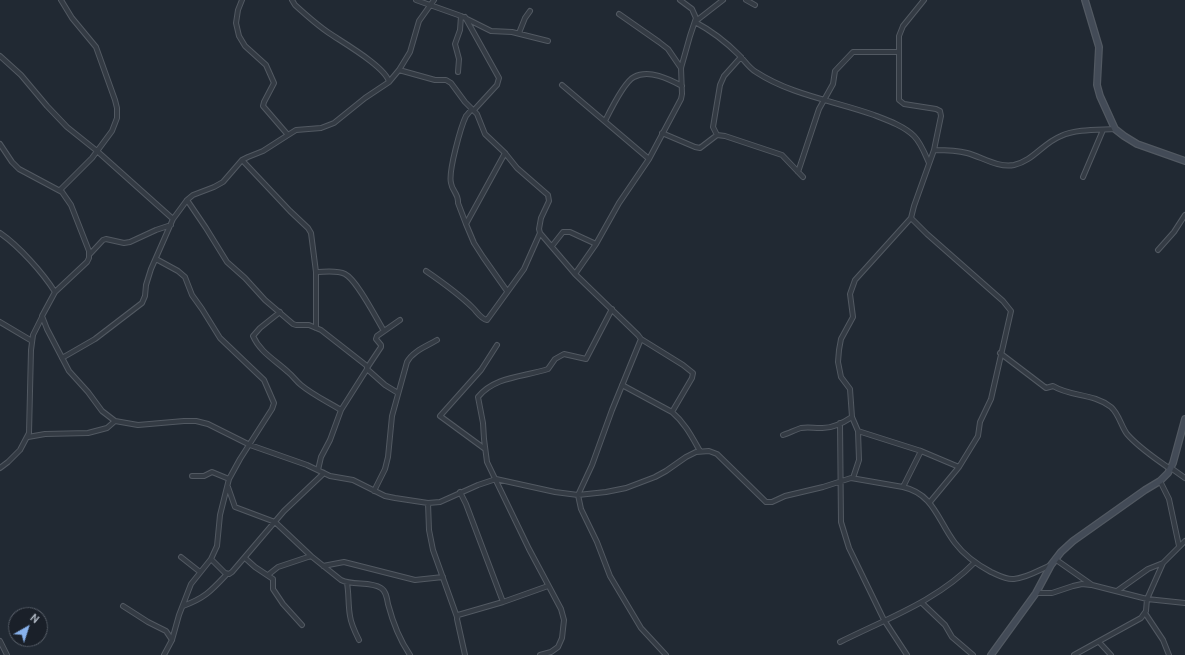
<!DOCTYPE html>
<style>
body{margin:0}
#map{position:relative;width:1185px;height:655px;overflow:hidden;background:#212933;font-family:Cabin,sans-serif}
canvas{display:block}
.north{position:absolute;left:8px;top:607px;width:40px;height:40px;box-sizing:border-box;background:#1a2029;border:1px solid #555c66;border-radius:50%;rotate:39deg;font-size:11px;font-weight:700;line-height:16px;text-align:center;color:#aeb6c1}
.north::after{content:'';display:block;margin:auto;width:14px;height:18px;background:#88b2ec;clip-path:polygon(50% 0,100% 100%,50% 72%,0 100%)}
</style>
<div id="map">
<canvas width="1185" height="655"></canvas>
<div class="north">N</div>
</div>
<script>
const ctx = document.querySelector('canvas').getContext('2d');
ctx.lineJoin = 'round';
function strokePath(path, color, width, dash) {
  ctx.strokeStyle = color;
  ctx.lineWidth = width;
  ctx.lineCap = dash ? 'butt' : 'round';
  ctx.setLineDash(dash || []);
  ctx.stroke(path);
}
const street = new Path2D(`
 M242,0L238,10L236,23L239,36L245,46L266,65L274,83L264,102L263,106L288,135
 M292,0L295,5C306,15 317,25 329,33C342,42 386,67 389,82
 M416,0L461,16L491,31L512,32L548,41
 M746,0L755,5
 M924,0L903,26L899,36V100L904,104L936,109L940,111L941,116L934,150L914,206L911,218L927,234L1003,301L1011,311L991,399L980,422L978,436L959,467L930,502
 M619,14L659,42L668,49L681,68
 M465,17L499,78L497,85L474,110
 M696,21L723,0
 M695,22C712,31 726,42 739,55C745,61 749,68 756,72C791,95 835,101 874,115C887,120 904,126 914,136C921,143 925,154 929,163
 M519,33L525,18L530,11
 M0,56L21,75L47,106L67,127L97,151L173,219
 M399,70L435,80H446L451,83L465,102L477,114L485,134L505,153L517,168L548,195L549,201L541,218L539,229L540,233L575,274L638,335L641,339L612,410L592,465L578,495L581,509L597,542L610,576L641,628L666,655
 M458,72L459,59L455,44L460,30L461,16
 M562,85L649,159
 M472,109C470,111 468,114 466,116C461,126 448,172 451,183C452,191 459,194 458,203L466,224L474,243L483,257L507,291
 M605,121C610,111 624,82 634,77C649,69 669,79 682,86
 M662,133L695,147L700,148L717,135L725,136L782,155L803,177
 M717,135L713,127L720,85L724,76L741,57
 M0,144L12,162L19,169L62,192L71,205L89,251V258L87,262L55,292L42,316L47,329L69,371L88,392L102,411L115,421L138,425L184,421H196L208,424L250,445L307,465L330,476L353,480L385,496L395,498L428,503L440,502L478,485L496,479L555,492L578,495L606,492L626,488L655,477L666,471L686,457L696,452L709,451L717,454L766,502H772L785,496L823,487L851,478L903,487C934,494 938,521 955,543C964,555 978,565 991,572C998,575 1006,580 1014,579C1027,578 1039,570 1051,565
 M934,150C945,150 956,150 967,153C982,157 998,168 1014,165C1033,161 1043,143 1061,136C1076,129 1099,130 1115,129
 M242,160L290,211L308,228L311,233L316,272V328
 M798,172L819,109L833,84L835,71L853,52H899
 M1083,177L1103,130
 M60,190L92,158L112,131L117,118V108L115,100L96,47L72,18L61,0
 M187,200L206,228L227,262L245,278L265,300L293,324L296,325H309L321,330L367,366V369L341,410L330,440L321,457L318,470
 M466,224L505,153
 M0,233C19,246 43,273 55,292
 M552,246L563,232H570L596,244
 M1158,250L1174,232L1185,215
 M90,254L103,240L106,239L124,243L130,242L156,230L171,225
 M156,259L178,271L185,277L192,295L202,309L220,338L264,380L274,403L272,409L240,459L229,479L220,515L217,546L211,559L191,584L179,615L172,640L164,655
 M426,271C442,282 459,294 473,308C477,312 481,319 487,320L524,269L540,233
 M316,272C325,272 337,270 345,274C357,280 376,318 384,331
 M575,274L596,244L619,203L649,159L681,99L682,94L681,68L690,36L696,18L692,9L680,0
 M280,312L260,328L253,336C260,352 275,360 288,372C293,376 296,381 301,385C313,395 328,402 341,410
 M0,322L32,341
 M641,339L683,365L693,373L692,378L672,412
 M1000,353L1046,388L1053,386C1071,397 1093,393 1111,407C1119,414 1121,426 1127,434C1139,448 1155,458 1170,469
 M62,358L95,339L142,303L145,296L146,285L151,269L173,219L187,200L193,195L214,187L223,182L242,160L248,157L263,151L288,135L296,130L321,128L334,123L365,98L389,82L399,70L410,52L419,21L434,0
 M367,368L381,347V345L376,339L377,336L400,320
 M367,369L385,385L398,393
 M622,385L672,412C685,423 692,437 700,451
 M840,423L841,522L849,548L884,620L907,655
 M858,431L921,451L959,467
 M783,435C789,433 795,430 801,428C808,427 813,428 820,428C832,429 843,423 852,417
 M28,437L45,434L88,433L107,428L115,421
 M485,449L440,416L481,370L497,345
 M0,468L8,462L20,450L29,433L31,350L33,335L42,317
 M1171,468L1185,478
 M192,476H204L212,472L229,479
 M853,478L859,460L858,431L852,417L850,389L841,377L838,362L839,350L841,339L853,317L850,294L855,280L911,218
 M1160,481L1169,499L1179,546
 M228,487L235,507L275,522
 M903,487L921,451
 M374,491L385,469L388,457L392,416L407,362C413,351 427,346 437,340
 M460,492L466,504L503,602
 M428,503L429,530L433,550L457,617
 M275,522L311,556L341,580C353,586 370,581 381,588C386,591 387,598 388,604C393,623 399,639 410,655
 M181,557L200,572
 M245,558L255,567L273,579V589L283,604L302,625
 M211,559L225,573L229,574L232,572L284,511L324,473
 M1055,559L1092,585L1147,599L1185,603
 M323,566L344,562L415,580L443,577
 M268,575L278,567L311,556
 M347,583C349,594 348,605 350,616C351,624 355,632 359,640
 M1117,591L1148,569L1163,563
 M1036,593H1052L1073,586L1082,584L1091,585
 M922,603L945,625L952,637L973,655
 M123,606L148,622L166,631L172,640
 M183,606C205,598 211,591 227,574
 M1145,613L1163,640L1169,655
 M0,641L7,655
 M840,642C888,618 937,601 975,562
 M1099,642L1111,655
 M465,655L457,619L458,615L503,602L548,586
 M540,655L551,652L558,647L562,638L564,620L561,609L529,549L487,462L484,439L483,423L478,397C495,376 524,377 548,369L555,359L564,354L586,359L612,309
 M1074,655L1141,618L1146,611L1147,599L1163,563L1185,541`);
const secondary = new Path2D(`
 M1085,0L1099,47L1097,85L1100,96L1115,129L1124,136L1137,144L1185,161
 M991,655L1036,593L1051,565L1061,552L1073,541L1145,490L1160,481L1168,473L1173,463L1185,419`);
strokePath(street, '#525962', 6);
strokePath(secondary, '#525962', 8);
strokePath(street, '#343b44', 4);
strokePath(secondary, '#434b57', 5.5);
</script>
